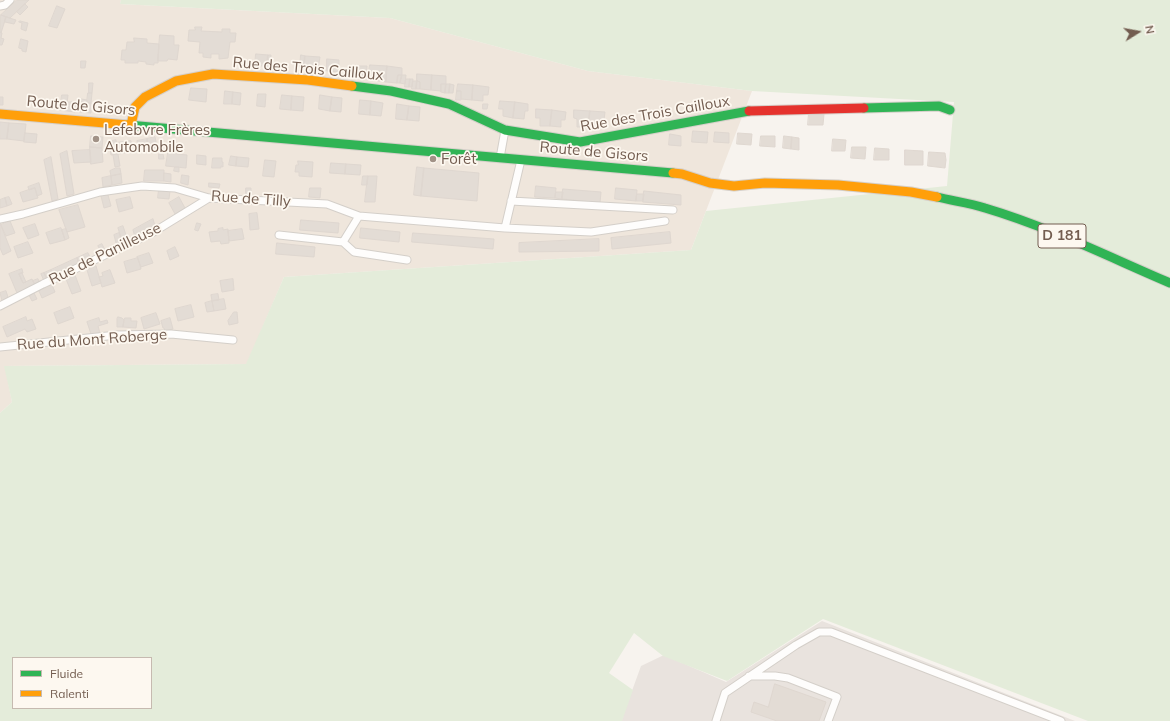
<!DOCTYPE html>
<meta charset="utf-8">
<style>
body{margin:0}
#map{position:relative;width:1170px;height:721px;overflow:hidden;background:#f7f3ee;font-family:Mulish,sans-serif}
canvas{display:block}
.legend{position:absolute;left:12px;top:657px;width:140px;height:52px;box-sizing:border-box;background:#fdf8f0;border:1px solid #c6bab0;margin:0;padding:5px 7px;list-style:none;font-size:12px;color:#735d50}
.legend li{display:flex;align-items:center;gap:8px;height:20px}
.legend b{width:20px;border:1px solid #c6bab0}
.north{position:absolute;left:1118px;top:12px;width:40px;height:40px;-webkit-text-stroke:3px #fdf8f0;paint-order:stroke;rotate:79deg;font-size:11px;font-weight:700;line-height:16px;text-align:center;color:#735d50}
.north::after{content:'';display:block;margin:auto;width:14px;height:18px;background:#735d50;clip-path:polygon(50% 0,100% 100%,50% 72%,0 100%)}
</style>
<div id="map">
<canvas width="1170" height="721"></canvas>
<ul class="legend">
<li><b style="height:5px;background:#30b455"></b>Fluide</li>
<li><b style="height:5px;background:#ff9f0a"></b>Ralenti</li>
</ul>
<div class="north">N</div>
</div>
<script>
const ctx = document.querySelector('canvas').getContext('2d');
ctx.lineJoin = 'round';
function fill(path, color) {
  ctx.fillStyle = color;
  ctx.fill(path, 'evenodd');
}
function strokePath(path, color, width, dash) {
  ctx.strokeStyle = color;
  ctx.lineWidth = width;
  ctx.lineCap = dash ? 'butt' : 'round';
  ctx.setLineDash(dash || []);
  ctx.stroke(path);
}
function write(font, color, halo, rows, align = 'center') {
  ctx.font = font + ' Mulish,sans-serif';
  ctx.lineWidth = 3.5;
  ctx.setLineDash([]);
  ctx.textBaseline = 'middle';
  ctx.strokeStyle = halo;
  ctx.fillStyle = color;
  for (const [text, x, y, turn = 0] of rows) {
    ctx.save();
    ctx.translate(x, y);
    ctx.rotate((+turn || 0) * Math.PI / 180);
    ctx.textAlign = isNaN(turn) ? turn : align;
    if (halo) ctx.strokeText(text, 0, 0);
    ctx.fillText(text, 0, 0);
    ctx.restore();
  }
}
fill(new Path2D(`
 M0,0H121L120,4L390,18L588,71L752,91L691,250L284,277L247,364L5,366L12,402L0,413Z`), '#efe6dc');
fill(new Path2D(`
 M822,621L1075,721H621L641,666L664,655L726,682Z`), '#e9e3de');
fill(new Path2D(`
 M121,0H1170V721H1088L823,619L727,681L663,656L634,633L609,673L633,690L622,721H0V413L12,402L4,366L246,364L284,277L691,250L706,211L947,186L954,102L752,91L588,71L390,18L120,4ZM13,658H151V708H13Z`), '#e4ecda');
const building = new Path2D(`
 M17,0H29L10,18L1,15Z
 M25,4L28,7L20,15L17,12Z
 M57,6L65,9L57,28L49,26Z
 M1,15L6,17L1,33L0,32V16Z
 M6,17L16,20L14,24L5,22Z
 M20,21L28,23L26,31L21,29L22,23L19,22Z
 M195,27H202L201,31L222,32V29H230V33H236L235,42H230L228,58L219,59V54H211V58L203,57V53H199L200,42L188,41L189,30H195Z
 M0,32L2,33L1,38L4,39L2,45H0Z
 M160,35L174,36V45H179L177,60L168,59L167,61H158Z
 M134,38L147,39V43L159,44L158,63H154V65L146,64V62L138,61V63H125V60H121L122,50H126L127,42H134Z
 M21,39L28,41L26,52L22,51V49L19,48Z
 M256,54L268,55L267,66H255Z
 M268,55H271L270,67L267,66Z
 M301,55L305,56L304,68L300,67Z
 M305,56L320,57L318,69L304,68Z
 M327,59L339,60V72L327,71Z
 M81,61H86L85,68H81Z
 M370,65L387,66L386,82L373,80V72H369Z
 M350,66H367L366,78L349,77Z
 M387,66L402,68V75H398L397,83L386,82Z
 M369,72H373V80L369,79Z
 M417,74L432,75L431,90L420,89V82L417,81Z
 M398,75H402L400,83H397Z
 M402,75H406L405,84L400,83Z
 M432,75L446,76V84H441V91L431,90Z
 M406,79H410L409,87H405Z
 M410,79H413L412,87H409Z
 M413,81H417L416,89H412Z
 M417,81L420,82V89H416Z
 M89,83H93L92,93H89Z
 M441,84H446L445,93L441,92Z
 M446,84H450L449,93H445Z
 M450,84L454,85L453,93H449Z
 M458,84L473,85L472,100L461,99V91H457Z
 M473,85L489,87L488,95H483V101L472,100Z
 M191,88L207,89L206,102L189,100Z
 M225,91L233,92L232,104H224Z
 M457,91H461V100H456Z
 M233,92L241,93L240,105L232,104Z
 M88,93H92L91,103H87Z
 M258,94H266L265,107L257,106Z
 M62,95H68L67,104L75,105V112L60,110Z
 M282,95L292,96L291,110L280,109Z
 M320,95L332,97L330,111L319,109Z
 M292,96L304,97L303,111L291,110Z
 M0,97H3V105H0Z
 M332,97L342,98L341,112L330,111Z
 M81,99L87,100V103L81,102Z
 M360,100L371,101L370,115L359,114Z
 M371,101L383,103L381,116L370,115Z
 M500,101L515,102L513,118L503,116V109H499Z
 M67,102H75V105L67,104Z
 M81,102L91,103V113L80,112Z
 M515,102L528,104V111H525L524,119L513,118Z
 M397,104L409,106L407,120L396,119Z
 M483,104H488L487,109H483Z
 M409,106L420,107L419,121L407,120Z
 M536,109L552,110L550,126H540V118H536Z
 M552,110L566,112L565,120H561V127L550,126Z
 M574,110L590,111L588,127H577V119L574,118Z
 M590,111L605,112L604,120H599L598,128L588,127Z
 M809,113L824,114L823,125H808Z
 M0,122L9,123L7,139H0Z
 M9,123L26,124L24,141L7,139Z
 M693,131L708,132L707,143L692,142Z
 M715,132L729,133V143L714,142Z
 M25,133L37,134L36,143L24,142Z
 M738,133L752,134L751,145L737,144Z
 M670,134L681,136V146L669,145Z
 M91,136L103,137L102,148L90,147Z
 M761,136H775V147L760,146Z
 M784,136L792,137L791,149L783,148Z
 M155,137L157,147L148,149L147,139Z
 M792,137L799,138V150L791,149Z
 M147,139L148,149L140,151L137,141Z
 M833,139L846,140L845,151H832Z
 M116,140L118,154L111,155L109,142Z
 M131,141L132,147H130V152L118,154L116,143Z
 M90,147L102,148L103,162L91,164Z
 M852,147H866L865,159L851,158Z
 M875,148L889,149V160H874Z
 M90,150L91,162L74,163L72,151Z
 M905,150L923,151V165H905Z
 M67,151L74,194L67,196L60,154Z
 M929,152L945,153L946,160L945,168L928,166Z
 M168,153L187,155L186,168L166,166Z
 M118,154L120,166L115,167L113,155Z
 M159,154H163L164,159H159Z
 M197,155L206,156V165L197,164Z
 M231,156L237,157L236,166L229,165Z
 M51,157L58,199L52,201L44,160Z
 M237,157L249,158L248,167L236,166Z
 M213,158H222V162H223V167L221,166V168H212Z
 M265,160L276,161L274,177L263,176Z
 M298,161L313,162L312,177L299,176V172H295L296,165H298Z
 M331,163L346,164L345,174L330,173Z
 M346,164L361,165L360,175L345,174Z
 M175,167H179V172L174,171Z
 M417,167L424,168L421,196L414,195Z
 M116,168H120L121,174L111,176L110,171Z
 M424,168L479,173L477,201L421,196Z
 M145,170H164V181H144Z
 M164,173L171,174V182L164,181Z
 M121,174L122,183L112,185L111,176Z
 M182,175L189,176L188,185L181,183Z
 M111,176L112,185L103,187L102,178Z
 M363,176H368L367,185H362Z
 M368,176H377L375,202H365Z
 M39,183L42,194L37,196L35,188L29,190L28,187Z
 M209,183L220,184L219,188L209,187Z
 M536,186L556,188L555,198L535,197Z
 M35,188L38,198L23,202L20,193Z
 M246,188H251V195H246Z
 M310,188H321L320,198L309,197Z
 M616,188L637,190L636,201L615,199Z
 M563,189L601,192L600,203L562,199Z
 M159,190L170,191L169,199L158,198Z
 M644,191L681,195V205L643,202Z
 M556,192H563L562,199L555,198Z
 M637,194H644L643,201H636Z
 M108,195L111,206L104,208L101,196Z
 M9,197L12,204L7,206L5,198Z
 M130,197L133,208L119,212L116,200Z
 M179,197L185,208L175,214L169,203Z
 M5,198L7,206L0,208V200Z
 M78,205L85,227L67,232L59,210Z
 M257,213L259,229L250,230L249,214Z
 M153,219L155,226L135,237L133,230Z
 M301,220L339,223L338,233L300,230Z
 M10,221L15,233L6,236L1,225Z
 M0,223L11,251L3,255L0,248Z
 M197,223L201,224L198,231L195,230Z
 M35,224L39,235L28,239L23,228Z
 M123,226L128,241L123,244L118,228Z
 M61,228L65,240L50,244L46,233Z
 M223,228V230L228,229L229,243L221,244L220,241L211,242L209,232L218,231V229Z
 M361,228L400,232L399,242L360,238Z
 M66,229L69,238L65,240L62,230Z
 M242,229L244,239L229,241L228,231Z
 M670,232L671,243L612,249L611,238Z
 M119,233L123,244L117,247L114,235Z
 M413,233L494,239L493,249L412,242Z
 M599,239V251L519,252V243Z
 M28,242L33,253L18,258L14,247Z
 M277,243L315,247L314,257L276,254Z
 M102,244L105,250L101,252L98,246Z
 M175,247L179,256L170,260L167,251Z
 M88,253L91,259L79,264L77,258Z
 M149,253L153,263L141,267L137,257Z
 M77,258L79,264L54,276L51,270Z
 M138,258L141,269L127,273L124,262Z
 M96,266L101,283L92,286L87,270Z
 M22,269L23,273L19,274L23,283L32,279L35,285L17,293L9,274Z
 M51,270L54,276L47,279L44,273Z
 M110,270L115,283L102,287L99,277L103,276L102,273Z
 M22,273L26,282L23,283L19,274Z
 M44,273L47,279L44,281L41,274Z
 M75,275L81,291L72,294L66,279Z
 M38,279L40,283L35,285L33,281Z
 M233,279L234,290L222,292L220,281Z
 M52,285L55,292L42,298L39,291Z
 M6,291L8,297L2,301L0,293Z
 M34,293L37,299L32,301L29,295Z
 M218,294L219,300L212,301L211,295Z
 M224,299L226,309L214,311L212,301Z
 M212,301L214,311L207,312L205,303Z
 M191,305L194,317L178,321L175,309Z
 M70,307L74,318L58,324L54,313Z
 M234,312H237L238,323L229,325L228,321Z
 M156,313L160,324L144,329L141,318Z
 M26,317L27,321L32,319L36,329L27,332L25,329L7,337L3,327Z
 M118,317L122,318L124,320L123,327H117V319Z
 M99,318L100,322L107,320L108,323L98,326L100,333L91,334L87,322Z
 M125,318H131V321H137L136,328L123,327Z
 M170,318L173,329L165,331L164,328H163L161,321Z
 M775,684L826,702L819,721H777L751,712L754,702L768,707Z`);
fill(building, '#e3dcd5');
strokePath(building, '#dfd7d0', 1);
const street = new Path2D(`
 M0,6L5,5L10,0
 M500,158L505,130
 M511,201L673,210
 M359,216L343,242L354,252L407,260
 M0,219L23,214L100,192L142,186L175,188L209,198L327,204L359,216L505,228L591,232L665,221
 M505,228L521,160
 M279,235L343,242
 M0,306L43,284L152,233L209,198
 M0,347L117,335L171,334L233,340
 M749,676H775L788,678L837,697L828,721
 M716,721L725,693L796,645L819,632H831L1061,721`);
const fast = new Path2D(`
 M352,86L391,91L449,104L505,130L580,142L749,111
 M864,108L939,106L950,110
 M128,125L673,173
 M937,197C953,201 970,203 985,208C1049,227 1109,257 1170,283`);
const slow = new Path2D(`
 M0,114L128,125
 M131,125L135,107L145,97L176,81L213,74L308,80L352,86
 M673,173L682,174L710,183L734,186L765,183L838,185L911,192L937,197`);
const jam = new Path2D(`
 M749,111L864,108`);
strokePath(street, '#d4cfc9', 9);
strokePath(fast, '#d5cfc9', 11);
strokePath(slow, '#d5cfc9', 11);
strokePath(jam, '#d5cfc9', 11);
strokePath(street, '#fefdfc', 7);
strokePath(fast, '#30b455', 9);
strokePath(slow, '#ff9f0a', 9);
strokePath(jam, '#e5322d', 9);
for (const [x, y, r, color] of [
 [96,139,4,"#a19287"],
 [433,159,4,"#a19287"]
]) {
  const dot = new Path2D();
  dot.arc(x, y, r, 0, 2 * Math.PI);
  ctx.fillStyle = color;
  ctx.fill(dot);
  strokePath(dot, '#fdf8f0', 1.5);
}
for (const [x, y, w] of [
 [1062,236,48]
]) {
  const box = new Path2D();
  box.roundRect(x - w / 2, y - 12, w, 24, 3);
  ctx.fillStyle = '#fdf8f0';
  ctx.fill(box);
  strokePath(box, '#735d50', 1);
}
write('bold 14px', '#735d50', null, [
 ["D 181",1062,236]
]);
write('15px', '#735d50', '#fdf8f0', [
 ["Rue des Trois Cailloux",308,69,5],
 ["Route de Gisors",81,106,5],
 ["Rue des Trois Cailloux",655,114,-10],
 ["Route de Gisors",594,152,5],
 ["Rue de Tilly",251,199,4],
 ["Rue de Panilleuse",105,254,-26],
 ["Rue du Mont Roberge",92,340,-4]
]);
write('15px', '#735d50', '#fdf8f0', [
 ["Lefebvre Frères",104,130],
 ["Automobile",104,147],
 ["Forêt",441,159]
], 'left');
</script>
